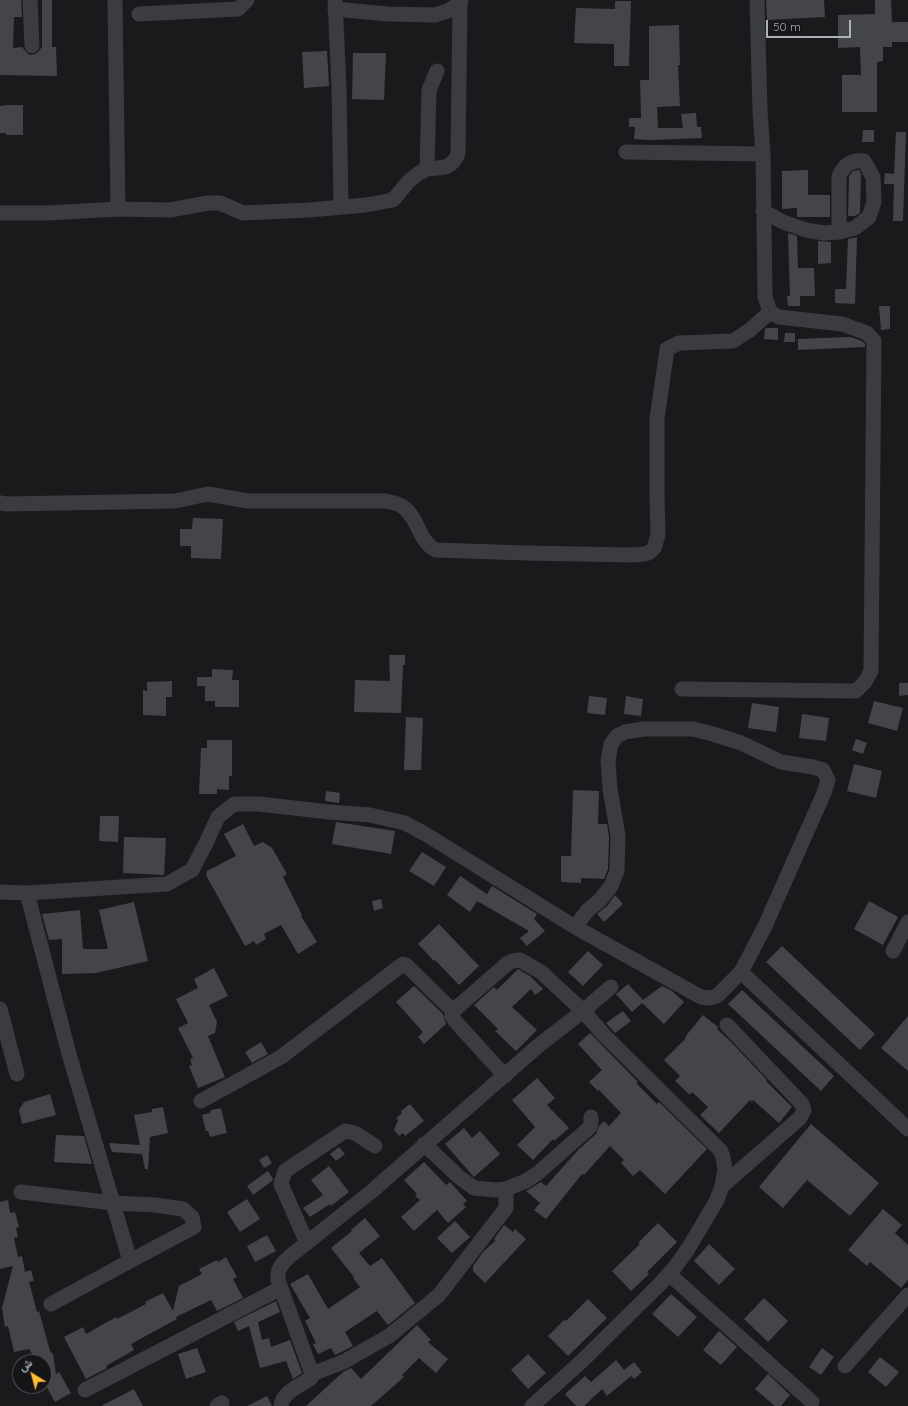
<!DOCTYPE html>
<meta charset="utf-8">
<style>
body{margin:0}
#map{position:relative;width:908px;height:1406px;overflow:hidden;background:#1a1a1d;font-family:Quicksand,Vazirmatn,sans-serif}
canvas{display:block}
.north{position:absolute;left:12px;top:1354px;width:40px;height:40px;box-sizing:border-box;background:#151518;border:1px solid #51535a;border-radius:50%;rotate:323deg;font-size:11px;font-weight:700;line-height:16px;text-align:center;color:#acb1bd}
.north::after{content:'';display:block;margin:auto;width:14px;height:18px;background:#ffbd30;clip-path:polygon(50% 0,100% 100%,50% 72%,0 100%)}
.scale{position:absolute;left:766px;top:20px;width:85px;height:18px;box-sizing:border-box;border:2px solid #acb1bd;border-top:0;padding-left:5px;font-size:12px;line-height:14px;white-space:nowrap;color:#acb1bd;-webkit-text-stroke:3px #151518;paint-order:stroke}
</style>
<div id="map">
<canvas width="908" height="1406"></canvas>
<div class="north">ش</div>
<div class="scale">50 m</div>
</div>
<script>
const ctx = document.querySelector('canvas').getContext('2d');
ctx.lineJoin = 'round';
function fill(path, color) {
  ctx.fillStyle = color;
  ctx.fill(path, 'evenodd');
}
function strokePath(path, color, width, dash) {
  ctx.strokeStyle = color;
  ctx.lineWidth = width;
  ctx.lineCap = dash ? 'butt' : 'round';
  ctx.setLineDash(dash || []);
  ctx.stroke(path);
}
fill(new Path2D(`
 M0,0H21L22,17H14L13,48L22,47L28,54L32,55L37,53L42,47V0H52V47H56L57,76L0,75Z
 M766,0H824L825,17L767,20Z
 M875,0H891L892,22H908V42H892V47H883V61L877,62V112H842V75H861L860,47L838,48V15L875,14Z
 M615,1H631L629,66H614V44L574,43L576,8L615,9Z
 M679,25L680,65H678L680,106L657,107L658,128H683L681,114L696,113L697,127H701L702,138L651,140L634,139L635,127H629V118H641L640,80H649V26Z
 M327,51L329,86L304,88L302,52Z
 M353,53H386L384,100L352,99Z
 M6,105H23V135H6V133H0V106Z
 M863,130H874V142H862Z
 M896,132H906L903,221H893L894,184H884L885,173L894,174Z
 M808,170V195H830V217H797V208L782,209V171Z
 M859,170L861,174L860,213L855,216H848L849,176L853,171Z
 M788,233L797,236L798,268H814L815,296H800V306H788L787,296H790Z
 M857,237L855,304L835,303V289H846L848,239Z
 M818,241L831,242V263L818,264Z
 M879,306H890V329L881,330Z
 M766,328H778V340L764,339L765,329Z
 M785,333H795V342H784Z
 M850,337L862,341L865,344V347L798,350V339Z
 M193,518L223,519L221,559L191,558V546H180V529H192Z
 M389,655H405V665H403L401,713L354,712L355,680L390,681Z
 M212,669L233,670L232,680H239V707H215V701H205V686H197V677H212Z
 M172,681V697H166V716L143,715V690L147,691V682Z
 M899,683H908V695L899,696Z
 M589,696L607,698L605,715L587,713Z
 M626,696L643,699L641,716L624,714Z
 M874,701L903,708L897,731L868,723Z
 M752,703L779,707L776,732L748,728Z
 M802,714L829,718L826,741L799,738Z
 M406,717L423,718L421,770H404Z
 M856,739L867,743L863,754L852,750Z
 M207,740H232V776H229V790L217,789V794H199L201,748H207Z
 M854,764L882,771L876,798L847,791Z
 M573,790L599,791L598,824H607L609,837L608,869L604,879L581,878V883L561,882V856H571Z
 M326,791L340,793L339,803L325,801Z
 M100,816H119L118,842L99,841Z
 M336,822L395,831L391,854L332,844Z
 M243,824L254,846L263,842L272,848L287,874L283,877L302,915L301,916L317,942L298,954L281,925L264,934L266,939L256,945L254,941L245,946L206,875L207,871L236,856L224,834Z
 M124,837L166,838L164,875L123,873Z
 M422,852L446,867L434,886L409,871Z
 M460,876L487,894L492,886L537,914L534,919L545,931L527,946L520,938L529,931L477,901L470,912L447,895Z
 M615,895L623,904L604,922L597,914L607,906Z
 M381,899L383,908L374,911L372,901Z
 M869,901L898,917L883,945L854,929Z
 M134,902L148,961L96,973L62,974V939L49,940L42,914L80,910L83,949H108L99,910Z
 M439,924L479,966L459,985L435,960L434,961L418,944Z
 M782,946L875,1034L860,1050L766,962Z
 M588,951L603,965L583,986L568,972Z
 M214,968L228,996L209,1005L217,1022L215,1033L208,1036L225,1077L198,1088L189,1066L192,1065L190,1059L193,1058L178,1028L188,1023L176,999L198,988L194,979Z
 M518,969L530,976L543,989L535,995L531,989L512,1007L537,1030L516,1051L495,1031L498,1029L474,1005L494,987L497,990Z
 M628,984L643,1000L662,986L672,991L684,1002L664,1024L642,1003L632,1012L616,994Z
 M414,986L443,1014L446,1024L424,1044L418,1037L423,1032L396,1002Z
 M742,990L834,1076L821,1091L728,1004Z
 M623,1011L631,1021L615,1033L606,1023Z
 M703,1015L718,1027L717,1029L731,1042L767,1080L766,1081L792,1107L779,1123L753,1100L752,1102L750,1100L719,1133L700,1115L708,1107L692,1092L690,1095L675,1081L680,1076L664,1060L686,1038L685,1037Z
 M908,1016V1071L881,1048Z
 M590,1033L638,1082L636,1083L657,1104L659,1102L707,1149L665,1194L640,1170L633,1176L621,1163L624,1160L610,1146L584,1175L582,1174L546,1219L534,1210L540,1203L526,1191L541,1182L546,1186L579,1149L596,1134L599,1126L604,1121L609,1126L621,1113L599,1090L598,1091L589,1082L602,1070L578,1044Z
 M261,1042L268,1054L252,1063L245,1052Z
 M537,1078L555,1098L547,1105L569,1128L554,1141L553,1139L533,1160L517,1145L535,1127L512,1100Z
 M50,1094L56,1115L22,1124L19,1110L24,1102Z
 M410,1104L424,1121L405,1136L403,1133L399,1136L394,1130L398,1120L396,1118L402,1113L401,1111Z
 M163,1107L168,1133L150,1137L148,1169H145L142,1154L112,1152L109,1143L140,1145L134,1115L152,1112V1109Z
 M221,1108L227,1133L210,1137L208,1131H206L202,1115L210,1113L211,1110Z
 M811,1124L879,1183L850,1216L807,1180L783,1208L759,1187Z
 M464,1128L472,1138L480,1131L500,1154L474,1177L445,1144Z
 M56,1135L84,1136L92,1164L54,1162Z
 M339,1147L345,1154L336,1161L330,1154Z
 M267,1155L272,1163L264,1168L259,1160Z
 M424,1162L446,1185L450,1182L467,1201L463,1204L466,1207L448,1223L437,1210L414,1231L401,1217L420,1200L415,1196L417,1194L404,1180Z
 M329,1166L349,1192L331,1206L330,1204L310,1217L303,1208L323,1195L311,1180Z
 M268,1171L273,1179L272,1181L253,1195L247,1186Z
 M247,1199L260,1219L240,1232L227,1212Z
 M8,1200L10,1213L15,1212L19,1227L16,1228L18,1237L14,1238L18,1257L22,1256L25,1272L31,1270L34,1281L29,1282L37,1312L39,1311L50,1351L53,1354L56,1374L59,1372L71,1393L55,1402L44,1382V1362H37L29,1349L14,1352L8,1326L5,1327L2,1308L13,1266L0,1269V1202Z
 M883,1209L902,1225L895,1233L908,1245V1280L901,1288L870,1262L867,1266L848,1250Z
 M365,1218L380,1236L359,1253L370,1266L382,1258L415,1303L388,1325L377,1311L345,1332L353,1346L335,1355L331,1348L318,1354L313,1344L316,1343L305,1321L310,1318L290,1284L308,1274L328,1309L360,1287L353,1278L354,1277L331,1248L352,1231L351,1230Z
 M455,1221L470,1237L452,1253L437,1238Z
 M658,1223L677,1242L647,1272L649,1274L631,1291L612,1271L640,1244L638,1243Z
 M504,1225L513,1232L515,1229L526,1239L485,1283L473,1271V1266L483,1252L496,1240L494,1239Z
 M267,1235L276,1251L255,1262L247,1246Z
 M709,1244L735,1269L719,1285L694,1261Z
 M226,1257L237,1277L233,1279L243,1298L217,1311L211,1300L176,1317L177,1319L131,1344L134,1350L106,1366L107,1368L86,1379L64,1337L83,1327L86,1334L116,1317L117,1319L146,1304L145,1302L163,1293L173,1311L179,1286L202,1274L199,1269L217,1260L218,1262Z
 M671,1294L697,1317L678,1337L652,1314Z
 M764,1298L788,1321L768,1342L744,1319Z
 M588,1299L607,1318L568,1356L548,1336L564,1320L566,1321Z
 M276,1301L280,1312L258,1322L262,1340L269,1338L271,1347L290,1340L302,1373L293,1379L286,1361L260,1368L249,1326L238,1331L234,1322Z
 M417,1325L431,1340L428,1342L448,1359L436,1373L419,1358L402,1375L404,1377L371,1406H306L343,1372L351,1368L361,1379Z
 M719,1331L737,1347L721,1365L703,1350Z
 M197,1348L206,1372L186,1379L178,1354Z
 M822,1348L834,1357L821,1375L809,1367Z
 M528,1354L546,1373L528,1389L511,1370Z
 M880,1357L899,1372L886,1387L868,1372Z
 M616,1360L624,1370L634,1362L642,1372L634,1379L631,1376L607,1396L602,1389L584,1406H576L565,1394L585,1376L591,1382Z
 M768,1374L790,1395L781,1406H775L755,1389Z
 M134,1389L143,1406H101Z
 M267,1396L272,1406H247Z`), '#44454a');
strokePath(new Path2D(`
 M30,0L32,46
 M115,0L118,209
 M335,0L339,87L341,207
 M335,9L387,14L435,15L448,11L460,3L461,0
 M139,14L238,9L247,0
 M626,152L763,154
 M427,169C442,167 451,170 458,154L460,3
 M763,211L783,222L806,230L824,233L839,232L855,228L869,217L874,202L873,177L864,161C851,159 844,165 839,176V232
 M0,213H47L118,209L170,210L208,203H220L243,213L309,210L366,205L393,200L409,181L419,173L427,169L429,90L437,71
 M0,503L6,504L175,501L208,494L248,501H385C391,502 398,503 403,507C419,518 419,543 436,550L526,553L631,555L645,554L650,552L654,548L658,535L657,494V419L667,349L679,343L733,341L750,330L770,312
 M682,689L856,691L865,682L871,671L874,341L867,333L842,324L779,317L770,312L765,297L763,154L760,111L757,0
 M0,892L27,893L167,884L192,870L207,841L218,817L234,804H259L329,812L370,815L405,823L427,835L575,927L701,997L710,998L717,996L741,972L765,926L824,793L828,780L823,770L813,767L781,762L741,743L713,734L693,729H643L625,732L617,736L611,744L608,761L610,789L618,836L617,871L611,886L600,900L587,911L575,927
 M27,893L69,1054L130,1261L51,1304
 M893,951L908,922
 M741,972L908,1129
 M0,1009L17,1074
 M453,1011L508,963L513,961L520,960L541,972L583,1011L604,1035L720,1150L723,1157L725,1170L722,1186L717,1200L688,1249L675,1267L660,1284L583,1360L532,1406
 M201,1101L281,1057L403,964L406,965L453,1011L452,1016L455,1021L505,1076
 M424,1144L459,1177L474,1188L496,1190L506,1189L526,1181L538,1173L590,1127L591,1122V1117
 M722,1186L800,1118L804,1110L802,1104L727,1025
 M21,1192L113,1203L155,1205L183,1209L192,1217L194,1227L130,1261
 M307,1243L281,1184L285,1171L345,1131L355,1133L375,1146
 M669,1274L812,1402
 M845,1366L908,1295
 M312,1374L343,1362L389,1336L439,1295L506,1208V1189
 M85,1390L281,1288
 M217,1406L222,1403
 M281,1406C282,1392 301,1385 311,1378L312,1374L278,1280C277,1269 281,1265 289,1257L372,1191L538,1046L583,1011L611,987`), '#3b3c42', 15);
</script>
